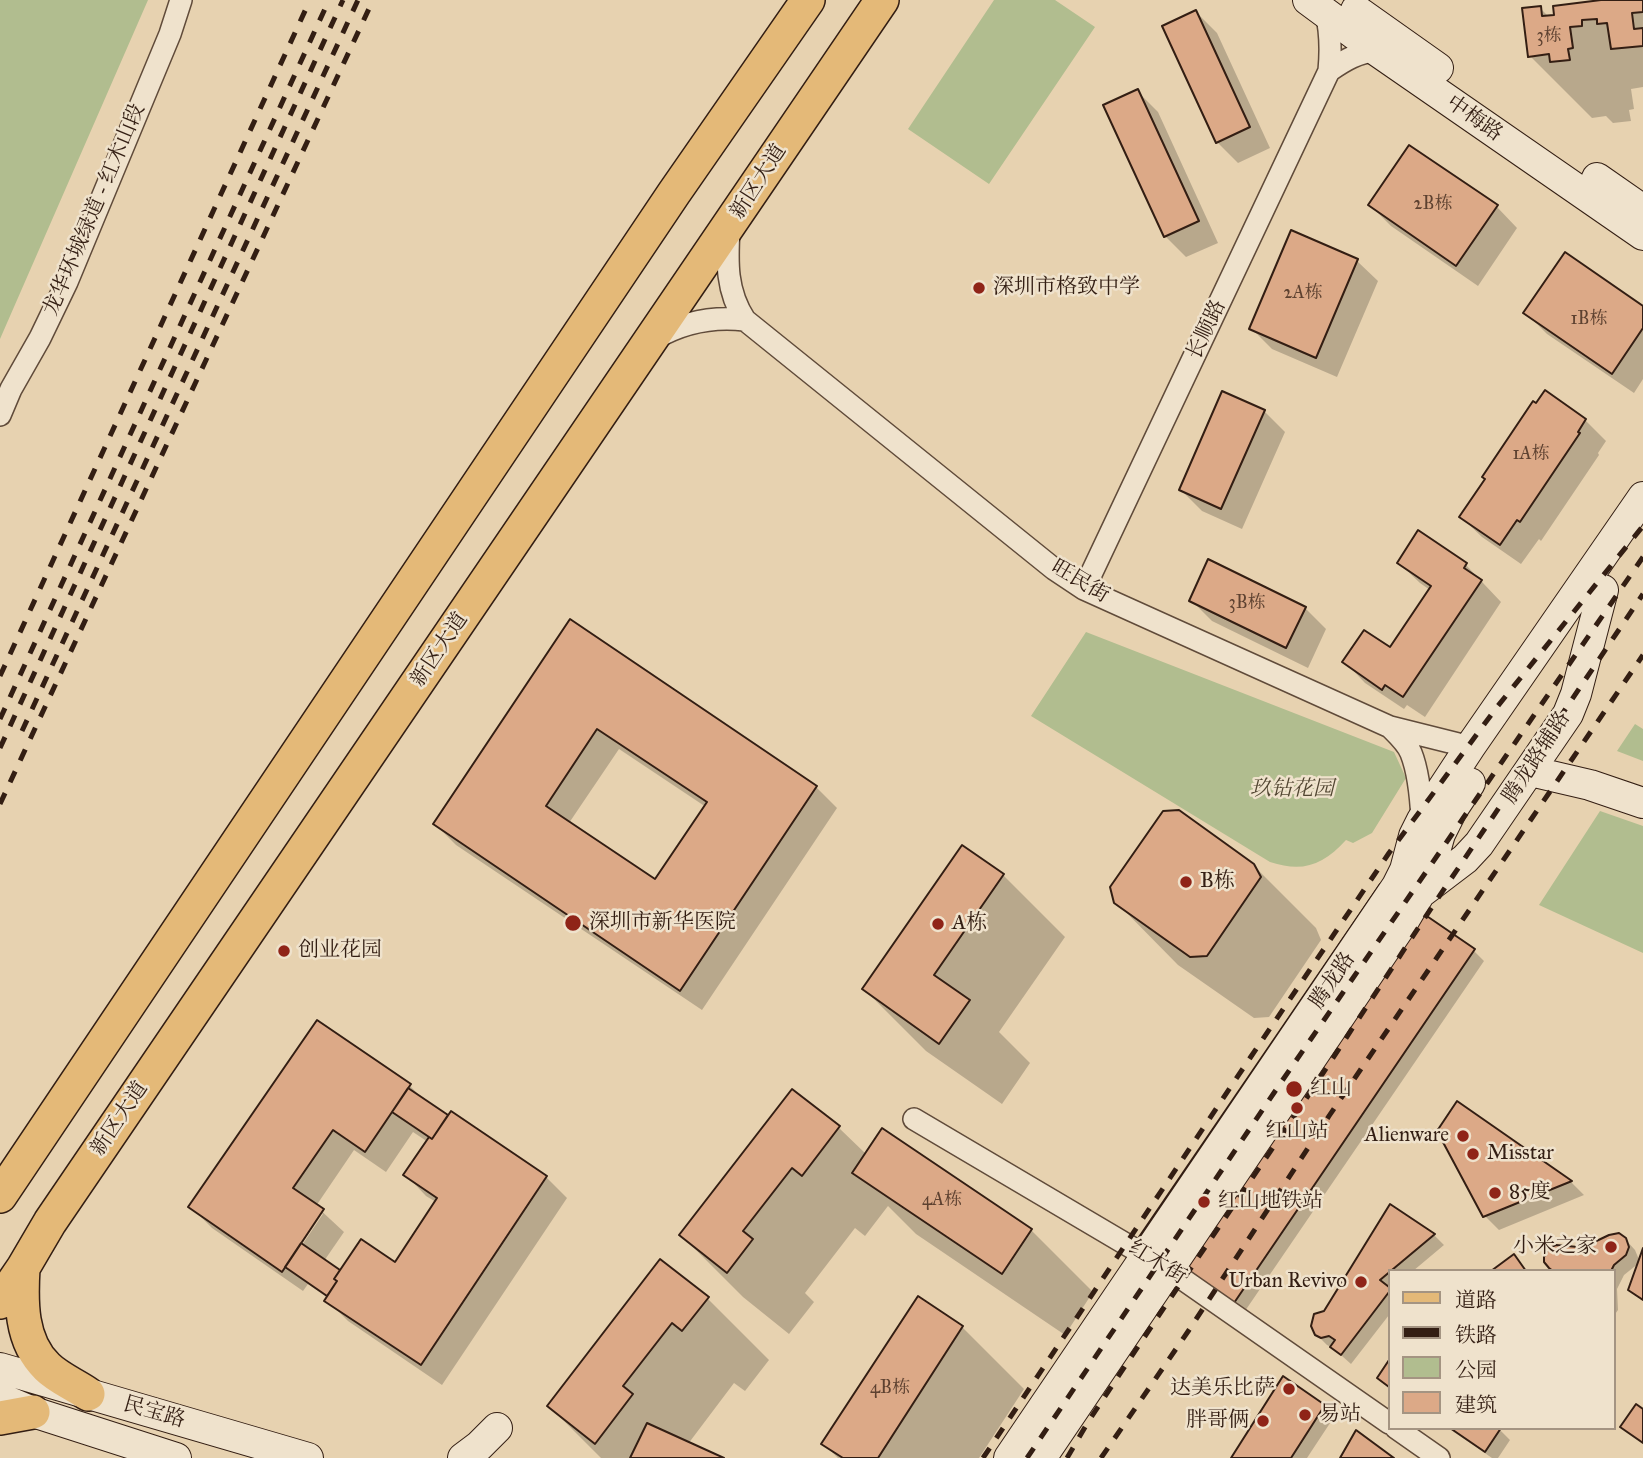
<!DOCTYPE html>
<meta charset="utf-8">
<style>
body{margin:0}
#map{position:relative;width:1643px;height:1458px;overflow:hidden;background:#e7d2b0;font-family:"IM FELL Great Primer","Noto Serif SC",serif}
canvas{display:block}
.legend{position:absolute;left:1388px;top:1269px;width:228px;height:161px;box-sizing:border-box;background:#efe2cc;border:2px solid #a49482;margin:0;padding:9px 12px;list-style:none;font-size:21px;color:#331e13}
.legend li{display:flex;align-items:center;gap:14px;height:35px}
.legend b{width:35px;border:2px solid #a49482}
</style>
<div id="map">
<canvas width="1643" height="1458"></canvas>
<ul class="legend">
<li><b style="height:9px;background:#e4b978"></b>道路</li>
<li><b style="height:9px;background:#331e13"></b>铁路</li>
<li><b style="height:19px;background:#b1bd8f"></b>公园</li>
<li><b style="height:19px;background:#dca987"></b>建筑</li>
</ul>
</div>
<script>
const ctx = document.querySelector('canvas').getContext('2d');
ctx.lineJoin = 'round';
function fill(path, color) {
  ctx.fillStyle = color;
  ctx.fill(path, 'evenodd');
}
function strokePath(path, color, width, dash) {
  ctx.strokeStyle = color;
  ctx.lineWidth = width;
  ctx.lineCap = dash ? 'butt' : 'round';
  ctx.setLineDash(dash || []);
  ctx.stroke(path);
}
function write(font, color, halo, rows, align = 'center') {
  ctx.font = font + ' "IM FELL Great Primer","Noto Serif SC",serif';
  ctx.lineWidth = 5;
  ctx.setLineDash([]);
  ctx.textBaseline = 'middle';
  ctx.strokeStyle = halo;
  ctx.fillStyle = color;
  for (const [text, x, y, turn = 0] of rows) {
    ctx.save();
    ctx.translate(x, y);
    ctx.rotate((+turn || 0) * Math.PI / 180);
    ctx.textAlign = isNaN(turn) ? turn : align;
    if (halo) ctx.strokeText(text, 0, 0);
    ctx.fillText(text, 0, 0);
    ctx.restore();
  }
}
fill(new Path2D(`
 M0,0H148L0,339Z
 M994,0H1055L1095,27L989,184L908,129Z
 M1086,632L1394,752L1406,778L1372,833L1353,843L1346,840C1323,865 1303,873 1270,862L1031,716Z
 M1635,724L1643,729V761L1617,751Z
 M1600,811L1643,826V953L1539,905Z`), '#b1bd8f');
fill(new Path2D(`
 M1616,0H1643V87L1631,89L1634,109L1629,110L1631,121L1613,123L1606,116L1592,118L1530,56L1540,8L1549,17Z
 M1196,12L1217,33L1270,148L1238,163L1217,142Z
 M1137,91L1158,112L1218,243L1186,257L1165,236Z
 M1370,205L1497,207L1517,228L1478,286L1391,226Z
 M1357,261L1378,281L1337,377L1272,349L1251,328Z
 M1643,308V379L1634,393L1547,334L1526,313Z
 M1264,411L1285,432L1242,529L1202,511L1181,490Z
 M1585,420L1606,441L1598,453L1599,455L1541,541L1539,539L1521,564L1482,537L1461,517Z
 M1419,533L1466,565L1501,602L1425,717L1407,705L1404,709L1365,683L1345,662L1390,650L1430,590L1420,583L1399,563Z
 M1191,600L1305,608L1326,629L1308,668L1212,621Z
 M570,622L816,787L837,808L702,1010L456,845L435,824ZM619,749L706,807L655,882L569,823Z
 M962,847L1003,875L1065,937L999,1032L1030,1063L1002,1104L926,1051L864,989Z
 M1253,865L1316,928L1321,940L1269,1017L1254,1018L1178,965L1116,902Z
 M1474,951L1484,961L1245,1311L1141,1237Z
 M410,1086L426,1102L546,1177L567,1198L442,1385L348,1321L327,1300L328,1298L308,1284L303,1291L212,1228L191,1207ZM413,1132L428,1142L406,1175L426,1196L436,1202L395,1264L341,1272L324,1261L344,1232L316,1206L354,1150L386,1172ZM320,1212L323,1214L302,1245H298Z
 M792,1091L839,1128L866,1154L882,1130L1031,1230L1093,1292L1065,1335L916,1234L888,1206L865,1236L855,1228L805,1293L814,1302L789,1334L743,1297L681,1235Z
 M1457,1104L1571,1182L1584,1195L1499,1230L1485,1216L1439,1131Z
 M1390,1207L1434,1235L1444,1245L1413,1271H1389V1315L1351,1364L1333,1348L1327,1345L1316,1334L1325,1312Z
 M1625,1239L1635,1250L1640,1262L1643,1253V1301L1630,1289L1639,1263L1624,1275L1617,1289L1618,1310L1613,1317V1271H1554L1578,1248Z
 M707,1298L769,1360L745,1391L734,1383L688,1444L719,1458H601L549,1406Z
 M962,1327L1024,1389L979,1458H838L824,1444Z
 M1324,1407L1334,1417L1307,1458H1234Z
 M1448,1428H1498L1510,1440L1498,1458H1492Z`), '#0003');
const building = new Path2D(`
 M1601,0H1643V12L1632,13L1634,29L1643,28V46L1611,49L1607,23L1597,24V19L1582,20V26L1570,27L1573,48L1568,49L1570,60L1550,62L1549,54L1528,57L1522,8L1541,6L1542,16L1554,15L1553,6Z
 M1196,10L1250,127L1216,143L1162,26Z
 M1138,89L1199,221L1164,237L1103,105Z
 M1409,145L1498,205L1456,266L1368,205Z
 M1291,230L1358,259L1316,358L1249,329Z
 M1565,252L1643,306V328L1612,374L1523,313Z
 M1545,390L1586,419L1578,432L1580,433L1520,522L1517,520L1500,545L1459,517L1485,479L1482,477L1533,401L1536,403Z
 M1222,391L1265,410L1221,509L1179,490Z
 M1418,530L1467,563L1464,568L1482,580L1403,697L1385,685L1382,690L1342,662L1364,630L1390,647L1431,586L1397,563Z
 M1208,559L1306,607L1286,648L1189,601Z
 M570,619L817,786L680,991L433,824ZM597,729L707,802L655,879L546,806Z
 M1179,810L1254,864L1261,877L1207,956L1190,957L1114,903L1110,887L1163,811Z
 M962,845L1004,874L934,975L970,1000L939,1044L862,989Z
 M1380,884L1475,949L1234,1303L1139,1237Z
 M317,1020L411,1084L365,1152L333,1130L293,1188L324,1209L282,1272L188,1207Z
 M408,1088L448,1115L432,1139L392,1112Z
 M792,1089L840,1126L802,1176L792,1168L743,1231L753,1239L727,1273L679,1235Z
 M1457,1101L1572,1181L1483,1217L1437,1131Z
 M451,1111L547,1176L421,1365L324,1301L337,1281L334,1279L361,1239L395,1262L437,1198L403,1175L429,1137L432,1139Z
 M882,1128L1032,1229L1002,1274L852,1173Z
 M1390,1204L1435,1234L1380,1280L1389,1287V1292L1341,1355L1330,1347L1335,1340L1329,1336L1321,1338L1315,1335L1311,1326L1314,1314L1324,1311Z
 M1619,1233L1626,1238L1629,1247L1626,1255L1614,1265L1611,1271H1553L1549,1268L1544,1262V1257L1549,1248L1556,1245L1578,1247L1588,1245L1609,1235Z
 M301,1243L340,1270L334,1279L337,1281L327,1296L285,1267Z
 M1643,1248V1300L1628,1290Z
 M1514,1254L1526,1271H1491Z
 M660,1259L709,1297L682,1331L672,1323L623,1386L633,1394L595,1444L547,1406Z
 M918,1296L963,1326L878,1458H843L821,1444Z
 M1389,1360V1387L1377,1378Z
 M1283,1376L1325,1405L1291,1458H1231Z
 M1636,1404L1643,1409V1443L1620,1427Z
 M647,1423L724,1458H630Z
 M1450,1428H1501L1485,1452Z
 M1356,1430L1394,1458H1340Z`);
fill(building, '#dca987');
strokePath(building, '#331e13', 2);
const street = new Path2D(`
 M1329,71C1345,60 1358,52 1377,51
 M729,229C727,262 726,291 745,320L1054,569L1084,589L1390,727L1470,747
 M654,339C683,322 712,316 745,320
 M0,415L11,389L40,338L67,282L170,34L181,0
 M1084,589L1329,71C1331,50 1331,33 1326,13
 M1390,727C1398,735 1407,743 1411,753C1419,773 1421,799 1422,820
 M914,1119L1168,1269L1389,1423
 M1396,1428L1439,1458`);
const secondary = new Path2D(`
 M1308,0L1377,51L1643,235
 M1356,10L1438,68
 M1597,178L1643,210
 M1530,771L1590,785L1643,803
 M1419,894L1465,859L1479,844L1568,714L1576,694L1603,590
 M0,1368L308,1458
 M0,1398L33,1412L176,1458
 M463,1458L479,1446L497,1428
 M1009,1458L1397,886L1405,870L1414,836L1422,820L1470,747L1643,497
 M1041,1458L1402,924L1419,895L1432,862L1440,834L1452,810L1470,783`);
const primary = new Path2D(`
 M0,1196L674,193L808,0
 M23,1268C21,1301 20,1341 47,1367C58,1378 75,1385 88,1394
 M0,1302L23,1268L50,1222L882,0
 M0,1418L33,1412`);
strokePath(street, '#604b3a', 24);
strokePath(secondary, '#331e13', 32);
strokePath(primary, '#331e13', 36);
strokePath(street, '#efe2cc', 21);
strokePath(secondary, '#efe2cc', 30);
strokePath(primary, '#e4b978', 33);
strokePath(new Path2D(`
 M0,676L310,0
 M0,719L329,0
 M22,731L358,0
 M0,748L343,0
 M0,804L373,0
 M983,1458L1250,1058L1389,853L1497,707L1643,526
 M1027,1458L1282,1081L1643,557
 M1067,1458L1088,1422L1161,1312L1306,1099L1432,907L1643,594
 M1101,1458L1189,1330L1329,1116L1643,655`), '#331e13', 5, [12, 12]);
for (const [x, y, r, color] of [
 [979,288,7,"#8f2418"],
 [1186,882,7,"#8f2418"],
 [573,923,9,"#8f2418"],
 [938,924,7,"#8f2418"],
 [284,951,7,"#8f2418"],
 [1294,1089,9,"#8f2418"],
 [1297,1108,7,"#8f2418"],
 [1463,1136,7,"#8f2418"],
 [1473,1154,7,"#8f2418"],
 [1495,1193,7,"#8f2418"],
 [1204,1202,7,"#8f2418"],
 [1611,1247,7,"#8f2418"],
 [1361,1282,7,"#8f2418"],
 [1289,1389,7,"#8f2418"],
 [1305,1415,7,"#8f2418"],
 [1263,1421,7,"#8f2418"]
]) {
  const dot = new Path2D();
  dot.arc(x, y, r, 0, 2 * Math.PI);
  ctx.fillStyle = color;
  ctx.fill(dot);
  strokePath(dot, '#efe2cc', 2.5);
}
write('18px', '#5d4130', null, [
 ["3栋",1549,37],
 ["2B栋",1433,205],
 ["2A栋",1303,294],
 ["1B栋",1589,320],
 ["1A栋",1531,455],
 ["3B栋",1247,604],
 ["4A栋",942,1201],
 ["4B栋",890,1389]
]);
write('21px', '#331e13', '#efe2cc', [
 ["中梅路",1474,119,35],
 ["新区大道",759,182,-57],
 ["龙华环城绿道 - 红木山段",95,210,-67],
 ["长顺路",1207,330,-65],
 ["旺民街",1080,582,31],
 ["新区大道",440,650,-56],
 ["腾龙路辅路",1537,758,-57],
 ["腾龙路",1333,981,-56],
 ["新区大道",120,1119,-56],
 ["红木街",1157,1263,32],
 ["民宝路",154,1413,16]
]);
write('21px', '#331e13', '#efe2cc', [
 ["深圳市格致中学",993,288],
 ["B栋",1200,882],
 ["深圳市新华医院",589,923],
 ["A栋",952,924],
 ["创业花园",298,951],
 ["红山",1310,1089],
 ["红山站",1297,1132,"center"],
 ["Alienware",1449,1136,"right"],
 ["Misstar",1487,1154],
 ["85度",1509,1193],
 ["红山地铁站",1218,1202],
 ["小米之家",1597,1247,"right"],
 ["Urban Revivo",1347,1282,"right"],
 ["达美乐比萨",1275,1389,"right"],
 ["易站",1319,1415],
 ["胖哥俩",1249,1421,"right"]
], 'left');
write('italic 21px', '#524632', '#efe2cc', [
 ["玖钻花园",1292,790]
]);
</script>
